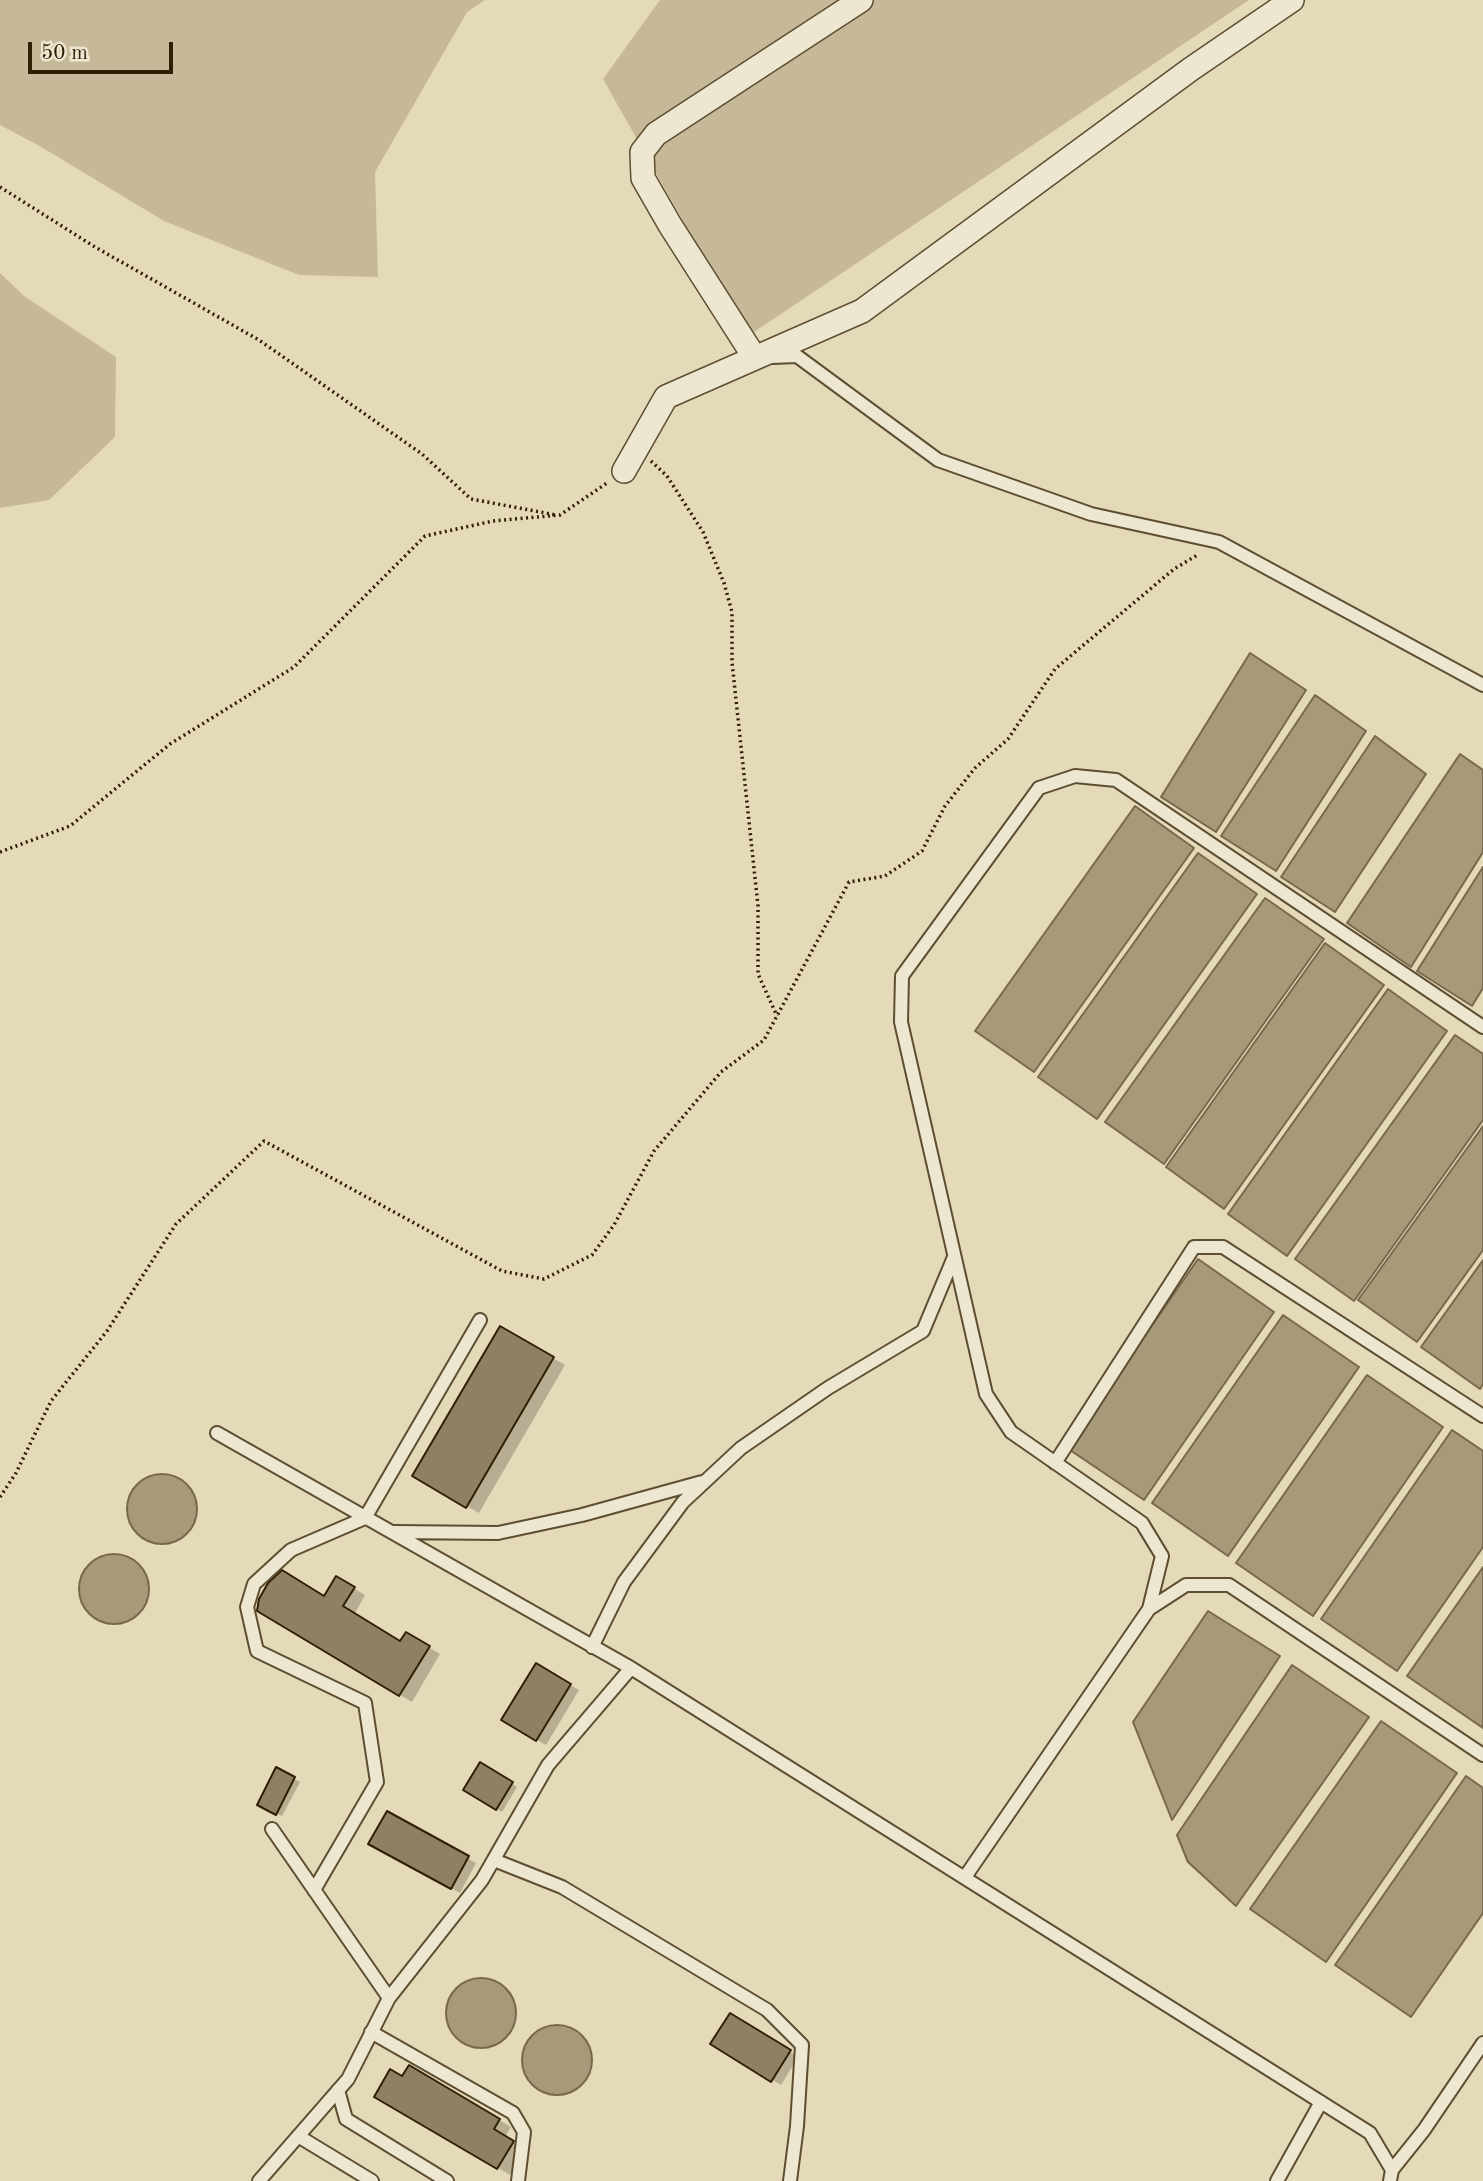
<!DOCTYPE html>
<style>
body{margin:0}
#map{position:relative;width:1483px;height:2181px;overflow:hidden;background:#e4d9b8;font-family:"Old Standard TT",serif}
canvas{display:block}
.scale{position:absolute;left:28px;top:42px;width:145px;height:32px;box-sizing:border-box;border:4px solid #301f04;border-top:0;padding-left:9px;font-size:21px;line-height:24px;white-space:nowrap;color:#301f04;-webkit-text-stroke:5px #ede6d1;paint-order:stroke}
</style>
<div id="map">
<canvas width="1483" height="2181"></canvas>
<div class="scale">50 m</div>
</div>
<script>
const ctx = document.querySelector('canvas').getContext('2d');
ctx.lineJoin = 'round';
function fill(path, color) {
  ctx.fillStyle = color;
  ctx.fill(path, 'evenodd');
}
function strokePath(path, color, width, dash) {
  ctx.strokeStyle = color;
  ctx.lineWidth = width;
  ctx.lineCap = dash ? 'butt' : 'round';
  ctx.setLineDash(dash || []);
  ctx.stroke(path);
}
fill(new Path2D(`
 M0,0H485L467,12L375,172L378,277L299,275L164,221L38,145L0,125Z
 M660,0H1249L748,336L603,79Z
 M0,273L24,296L116,357L115,437L49,500L0,508Z`), '#c5b999');
const water = new Path2D(`
 M1250,653L1306,690L1216,832L1161,797Z
 M1315,695L1366,731L1276,871L1221,836Z
 M1375,736L1426,774L1335,912L1281,877Z
 M1460,754L1483,770V852L1411,967L1347,923Z
 M1135,806L1194,848L1034,1072L975,1031Z
 M1198,853L1257,894L1097,1119L1038,1077Z
 M1483,867V988L1472,1006L1417,971Z
 M1265,898L1324,939L1164,1164L1105,1122Z
 M1325,943L1384,985L1224,1209L1166,1167Z
 M1388,989L1447,1031L1287,1256L1228,1214Z
 M1455,1035L1483,1054V1120L1354,1301L1295,1259Z
 M1483,1126V1250L1417,1342L1358,1300Z
 M1198,1259L1274,1312L1144,1500L1067,1448Z
 M1483,1260V1384L1480,1389L1421,1347Z
 M1283,1315L1359,1367L1228,1556L1152,1503Z
 M1367,1375L1443,1427L1313,1616L1236,1563Z
 M1452,1430L1483,1451V1547L1397,1671L1321,1619Z
 M127 1509a35 35 0 1 1 70 0a35 35 0 1 1-70 0Z
 M79 1589a35 35 0 1 1 70 0a35 35 0 1 1-70 0Z
 M1483,1567V1728L1407,1676Z
 M1208,1611L1280,1656L1172,1820L1133,1722Z
 M1292,1665L1369,1717L1236,1906L1188,1862L1177,1835Z
 M1381,1721L1457,1773L1326,1962L1250,1909Z
 M1466,1776L1483,1788V1913L1411,2017L1335,1965Z
 M446 2013a35 35 0 1 1 70 0a35 35 0 1 1-70 0Z
 M522 2060a35 35 0 1 1 70 0a35 35 0 1 1-70 0Z`);
fill(water, '#a79a7b');
strokePath(water, '#77694b', 2);
fill(new Path2D(`
 M501,1328L565,1365L479,1513L414,1476Z
 M337,1578L365,1595L354,1615L401,1643L406,1634L440,1654L412,1702L258,1610L325,1598Z
 M537,1666L579,1690L546,1745L504,1720Z
 M481,1765L517,1787L502,1812L466,1790Z
 M276,1770L300,1782L282,1816L259,1805Z
 M387,1814L476,1863L460,1893L371,1844Z
 M730,2015L798,2057L781,2085L713,2044Z
 M410,2067L511,2127L505,2137L525,2149L510,2175L377,2096L403,2079Z`), '#0003');
const building = new Path2D(`
 M500,1326L554,1357L466,1508L412,1476Z
 M282,1570L324,1596L336,1576L355,1587L343,1606L400,1641L406,1632L430,1646L399,1696L257,1611L259,1599L268,1583Z
 M536,1663L571,1684L536,1741L501,1720Z
 M480,1762L513,1782L496,1810L463,1790Z
 M276,1767L295,1777L276,1815L257,1805Z
 M387,1811L469,1856L451,1889L368,1844Z
 M730,2013L791,2050L771,2082L710,2044Z
 M409,2065L500,2119L494,2129L514,2141L497,2169L374,2097L390,2069L402,2076Z`);
fill(building, '#8e8062');
strokePath(building, '#301f04', 2);
const service = new Path2D(`
 M772,357L797,356L938,460L1091,514L1219,542L1483,685
 M217,1433L631,1668L1370,2133L1392,2170L1390,2181
 M1055,1463L1194,1247H1223L1483,1416
 M394,1532L498,1533L582,1515L702,1482
 M1149,1609L1186,1585H1229L1483,1755
 M592,1647L624,1582L683,1502L741,1448L828,1388L923,1331L954,1257
 M272,1829L389,1998
 M494,1860L562,1887L767,2010L802,2045L797,2126L790,2181
 M965,1877L1149,1609L1162,1556L1142,1523L1011,1432L986,1394L901,1022L902,976L1039,788L1075,776L1116,780L1483,1027
 M314,1890L377,1782L365,1703L257,1651L247,1607L254,1584L291,1550L365,1518L480,1320
 M371,2032L513,2113L524,2132L518,2181
 M338,2090L346,2119L447,2181
 M298,2136L372,2181
 M1392,2170L1424,2130L1483,2043
 M259,2181L348,2079L389,1998L482,1880L548,1765L631,1668
 M1277,2181L1321,2102`);
const minor = new Path2D(`
 M755,358L670,225L643,178L642,152L656,134L861,0
 M624,471L666,397L862,311L1191,69L1292,0`);
strokePath(service, '#5d4e31', 16);
strokePath(minor, '#5d4e31', 26);
strokePath(new Path2D(`
 M0,187L95,247L259,340L422,454L471,499L556,515
 M651,461L667,476L703,532L724,583L732,612V662L758,906V974L777,1016
 M0,852L70,826L170,744L294,667L425,536L493,521L560,515L607,483
 M0,1497L16,1473L51,1401L107,1331L176,1224L264,1141L502,1271L544,1279L592,1255L614,1225L654,1151L721,1072L764,1040L849,882L885,876L922,851L945,806L975,768L1008,739L1055,669L1174,569L1199,554`), '#301f04', 3.5, [2, 3.5]);
strokePath(service, '#ede6d1', 12);
strokePath(minor, '#ede6d1', 23);
</script>
